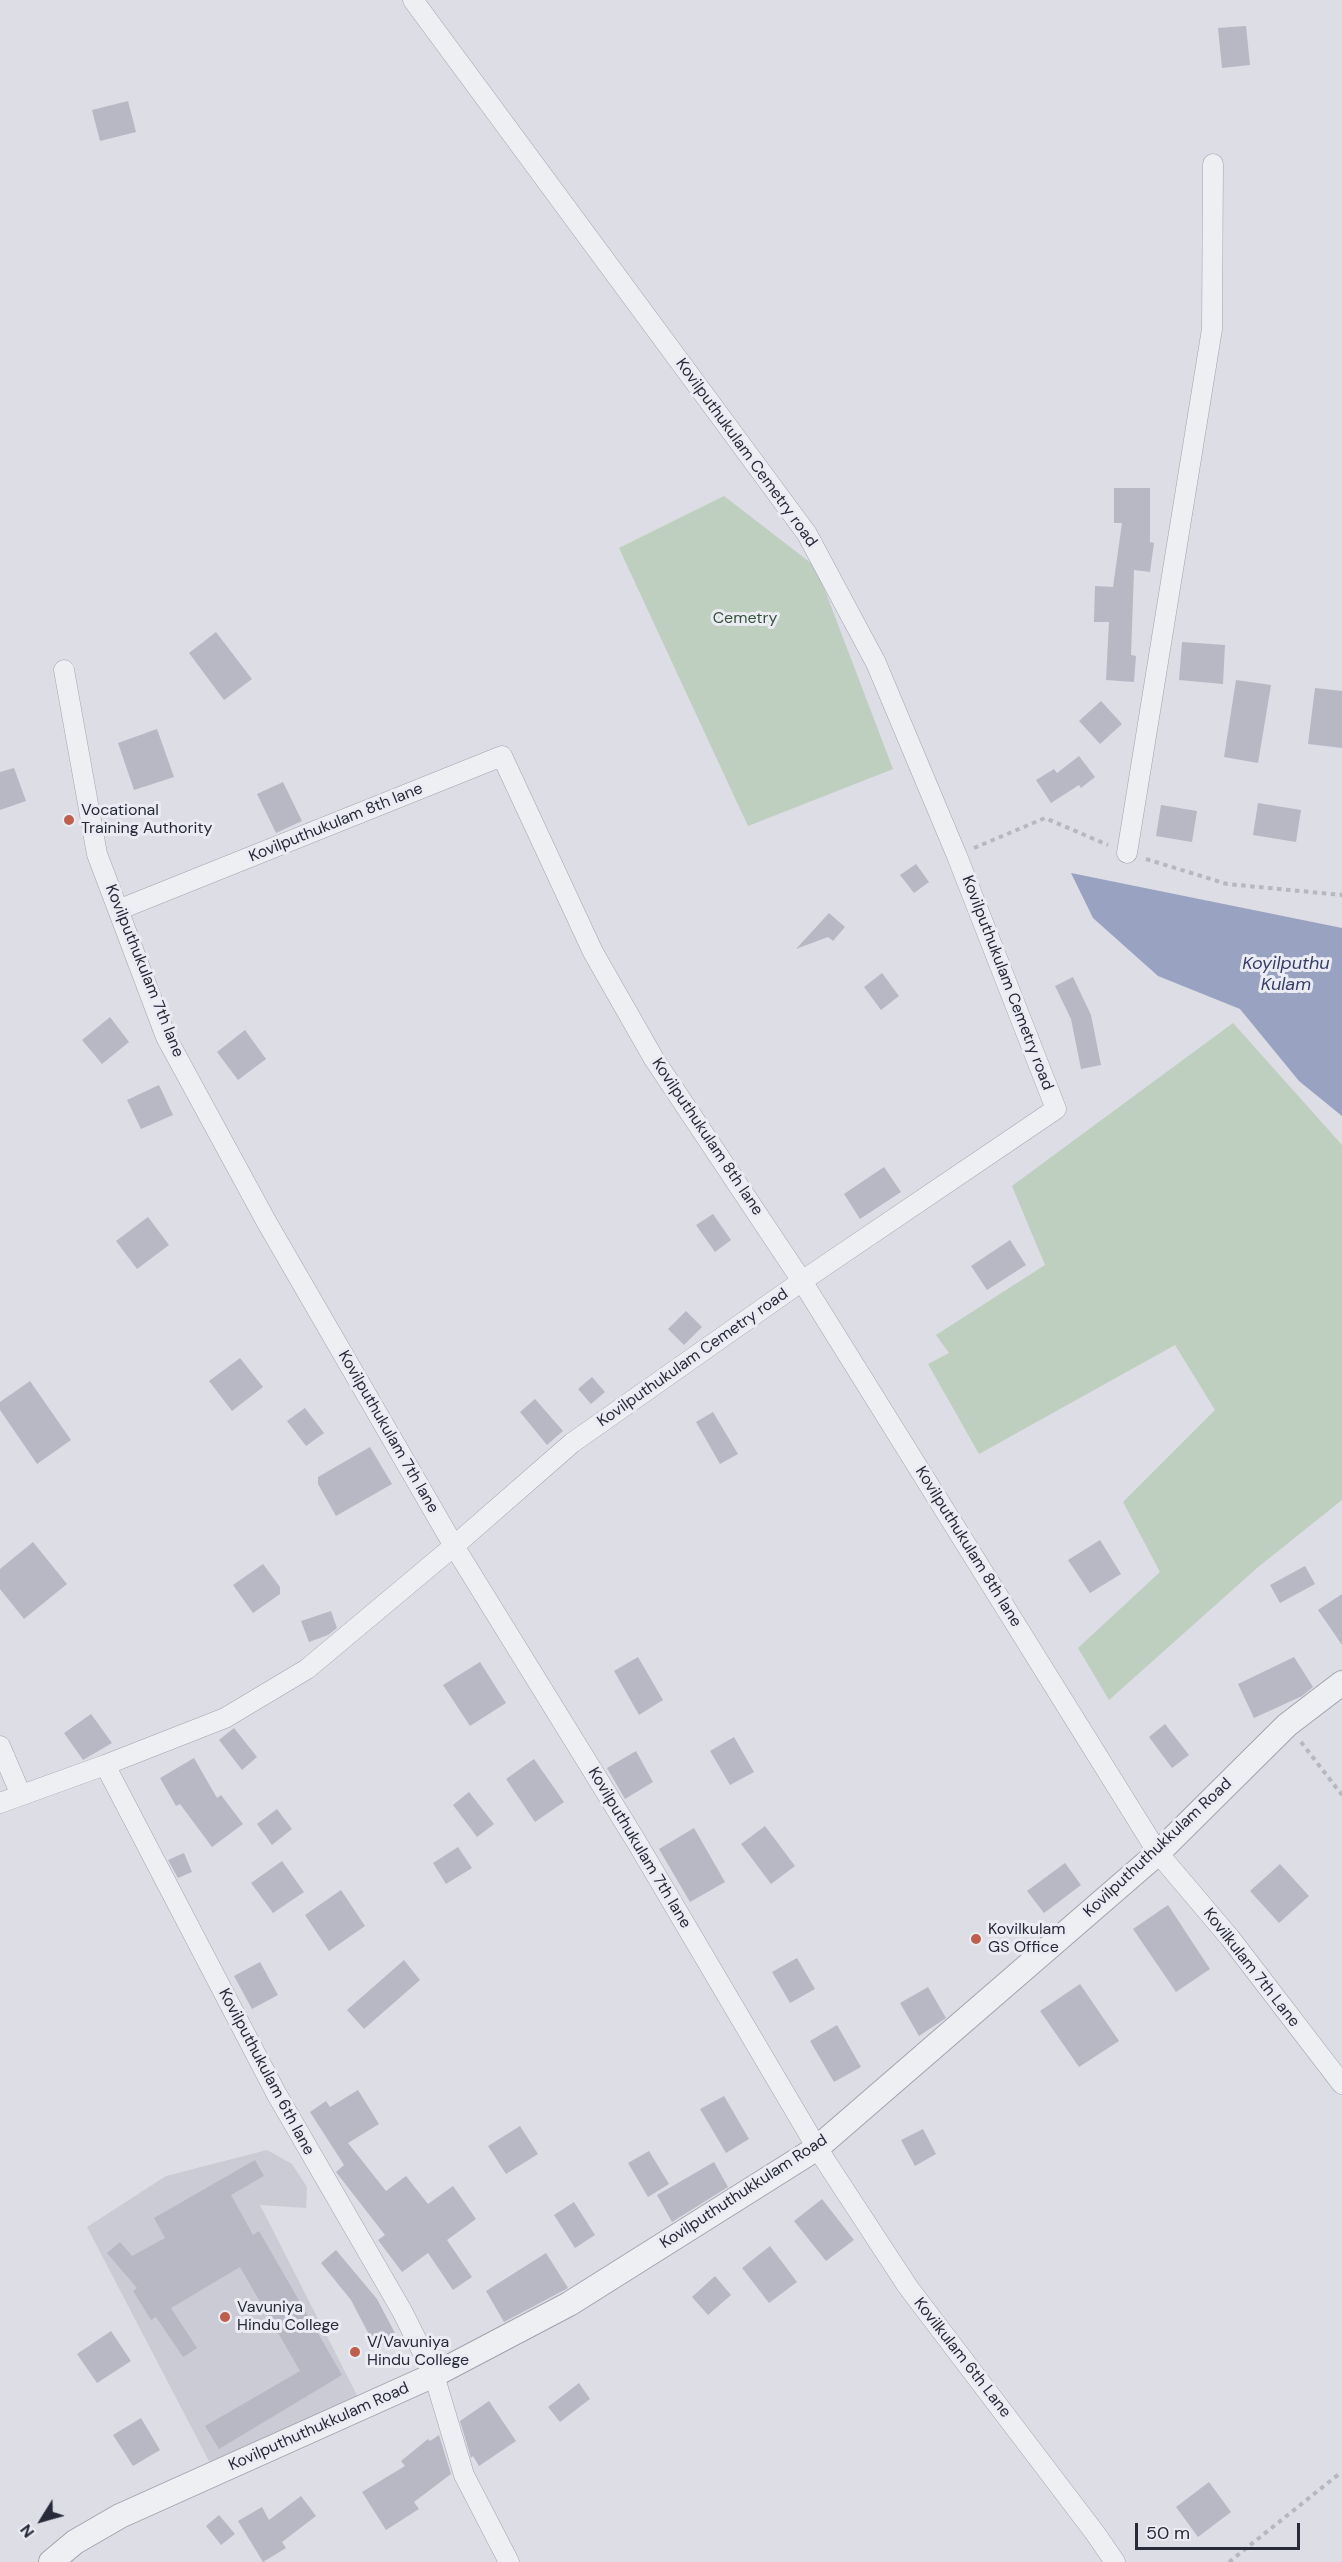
<!DOCTYPE html>
<style>
body{margin:0}
#map{position:relative;width:1342px;height:2562px;overflow:hidden;background:#dcdde5;font-family:"DM Sans",sans-serif}
canvas{display:block}
.north{position:absolute;left:12px;top:2490px;width:60px;height:60px;-webkit-text-stroke:4px #ebecf3;paint-order:stroke;rotate:233deg;font-size:16px;font-weight:700;line-height:24px;text-align:center;color:#282939}
.north::after{content:'';display:block;margin:auto;width:21px;height:27px;background:#282939;clip-path:polygon(50% 0,100% 100%,50% 72%,0 100%)}
.scale{position:absolute;left:1135px;top:2523px;width:165px;height:27px;box-sizing:border-box;border:3px solid #282939;border-top:0;padding-left:8px;font-size:18px;line-height:21px;white-space:nowrap;color:#282939;-webkit-text-stroke:4px #ebecf3;paint-order:stroke}
</style>
<div id="map">
<canvas width="1342" height="2562"></canvas>
<div class="north">N</div>
<div class="scale">50 m</div>
</div>
<script>
const ctx = document.querySelector('canvas').getContext('2d');
ctx.lineJoin = 'round';
function fill(path, color) {
  ctx.fillStyle = color;
  ctx.fill(path, 'evenodd');
}
function strokePath(path, color, width, dash) {
  ctx.strokeStyle = color;
  ctx.lineWidth = width;
  ctx.lineCap = dash ? 'butt' : 'round';
  ctx.setLineDash(dash || []);
  ctx.stroke(path);
}
function write(font, color, halo, rows, align = 'center') {
  ctx.font = font + ' "DM Sans",sans-serif';
  ctx.lineWidth = 6;
  ctx.setLineDash([]);
  ctx.textBaseline = 'middle';
  ctx.strokeStyle = halo;
  ctx.fillStyle = color;
  for (const [text, x, y, turn = 0] of rows) {
    ctx.save();
    ctx.translate(x, y);
    ctx.rotate((+turn || 0) * Math.PI / 180);
    ctx.textAlign = isNaN(turn) ? turn : align;
    if (halo) ctx.strokeText(text, 0, 0);
    ctx.fillText(text, 0, 0);
    ctx.restore();
  }
}
fill(new Path2D(`
 M267,2150L292,2164L307,2187L306,2208L260,2205L363,2407L211,2465L87,2227L166,2176Z`), '#cbcbd5');
fill(new Path2D(`
 M724,496L816,567L893,769L748,826L619,548Z
 M1233,1023L1342,1145V1500L1257,1568L1109,1700L1078,1648L1160,1572L1123,1502L1215,1410L1175,1345L979,1454L928,1364L949,1353L936,1335L1045,1265L1012,1186Z`), '#becebf');
fill(new Path2D(`
 M1071,873L1342,928V1116L1299,1081L1240,1009L1158,976L1093,918Z`), '#9aa2c1');
fill(new Path2D(`
 M1246,26L1250,65L1222,68L1218,28Z
 M128,101L136,132L100,141L92,110Z
 M1114,488H1150V542L1154,543L1150,572L1134,570L1131,655L1136,656L1134,682L1106,680L1109,622H1094L1095,586L1113,587L1122,523H1114Z
 M216,632L252,679L224,700L189,653Z
 M1182,642L1225,645L1223,684L1179,680Z
 M1236,680L1271,685L1258,763L1224,757Z
 M1315,688L1342,691V748L1308,744Z
 M1101,701L1122,724L1100,744L1079,721Z
 M157,729L174,777L134,790L118,743Z
 M1079,756L1095,777L1081,788L1079,785L1051,803L1036,780L1054,769L1057,773Z
 M14,768L26,801L0,810V772Z
 M283,782L302,821L276,833L257,794Z
 M1258,803L1301,810L1296,842L1253,835Z
 M1161,805L1197,811L1192,842L1156,836Z
 M916,864L929,882L914,893L900,875Z
 M829,913L845,927L833,941L828,937L796,949Z
 M882,973L899,996L881,1010L864,987Z
 M1073,977L1091,1015L1101,1065L1081,1069L1071,1019L1055,986Z
 M110,1017L129,1042L102,1064L82,1040Z
 M245,1030L266,1059L238,1080L217,1052Z
 M159,1085L173,1115L141,1129L127,1100Z
 M884,1167L901,1192L860,1219L844,1194Z
 M713,1214L731,1240L715,1252L696,1225Z
 M148,1217L169,1245L137,1269L116,1241Z
 M1010,1240L1026,1265L987,1290L971,1266Z
 M686,1311L702,1327L684,1345L668,1329Z
 M240,1358L263,1387L232,1411L209,1381Z
 M592,1377L605,1392L591,1404L578,1389Z
 M30,1381L71,1440L37,1464L0,1410V1402Z
 M535,1399L563,1431L547,1445L520,1412Z
 M305,1408L324,1433L306,1446L287,1421Z
 M713,1412L738,1454L720,1464L696,1422Z
 M370,1447L392,1484L336,1516L318,1484V1477Z
 M1100,1540L1121,1574L1090,1593L1068,1560Z
 M33,1542L67,1584L24,1619L0,1589V1569Z
 M263,1564L280,1587V1594L253,1613L233,1585Z
 M1305,1566L1315,1584L1280,1603L1270,1585Z
 M1342,1594V1645L1318,1610Z
 M331,1611L337,1628L328,1635L309,1642L301,1621Z
 M638,1657L663,1700L639,1715L614,1671Z
 M1294,1657L1313,1687L1302,1696L1254,1718L1238,1684Z
 M480,1662L506,1703L470,1726L443,1685Z
 M91,1714L112,1743L83,1760L64,1733Z
 M1165,1724L1189,1755L1172,1768L1149,1737Z
 M234,1728L257,1757L242,1770L219,1740Z
 M734,1737L754,1772L730,1785L710,1751Z
 M636,1751L653,1782L625,1799L607,1768Z
 M194,1758L217,1798L221,1795L243,1824L212,1847L180,1804L176,1806L160,1778Z
 M534,1759L564,1802L535,1822L506,1779Z
 M469,1792L494,1824L477,1837L453,1805Z
 M277,1809L292,1829L272,1845L257,1824Z
 M765,1826L795,1866L771,1884L741,1844Z
 M694,1828L725,1882L690,1902L659,1849Z
 M458,1847L472,1868L446,1884L433,1863Z
 M184,1853L192,1872L178,1878L168,1860Z
 M282,1861L304,1892L273,1913L251,1883Z
 M1065,1863L1081,1885L1044,1913L1027,1891Z
 M1280,1864L1309,1896L1279,1923L1250,1891Z
 M341,1890L365,1926L329,1951L305,1915Z
 M1168,1905L1210,1969L1176,1992L1133,1929Z
 M797,1958L815,1989L790,2003L772,1972Z
 M404,1960L420,1980L364,2029L347,2010Z
 M260,1962L278,1995L252,2009L234,1976Z
 M1080,1984L1119,2041L1079,2067L1040,2011Z
 M928,1987L946,2018L919,2036L900,2003Z
 M837,2025L861,2067L834,2082L810,2041Z
 M358,2090L379,2124L348,2143L386,2191L406,2176L428,2204L453,2186L476,2219L447,2240L472,2277L453,2290L428,2253L402,2272L378,2240L385,2235L336,2172L344,2165L310,2112L326,2101L330,2107Z
 M724,2096L749,2139L726,2153L700,2109Z
 M520,2126L538,2154L506,2174L488,2146Z
 M923,2129L936,2154L915,2166L901,2140Z
 M649,2151L669,2184L648,2197L628,2163Z
 M255,2160L264,2176L231,2195L253,2235L259,2231L342,2375L219,2449L205,2426L300,2371L240,2267L171,2308L197,2348L183,2357L156,2317L151,2320L133,2291L137,2288L107,2253L120,2242L132,2256L165,2238L154,2218Z
 M714,2162L728,2187L672,2222L657,2195Z
 M822,2199L854,2240L826,2261L794,2221Z
 M574,2202L595,2235L575,2248L554,2215Z
 M770,2246L797,2282L769,2303L742,2268Z
 M336,2250L377,2299L397,2337L376,2348L351,2300L321,2263Z
 M546,2253L568,2288L504,2322L486,2291Z
 M715,2276L731,2295L708,2315L692,2297Z
 M111,2331L131,2361L97,2383L77,2354Z
 M579,2383L590,2399L560,2422L548,2407Z
 M489,2401L516,2441L479,2466L473,2456L471,2458L460,2421Z
 M141,2418L160,2450L133,2466L113,2435Z
 M439,2435L451,2474L414,2502L419,2509L386,2530L362,2492L405,2466L401,2461L428,2439L430,2441Z
 M1209,2482L1231,2512L1198,2537L1176,2507Z
 M301,2496L316,2516L282,2542L286,2548L263,2562L238,2521L262,2507L269,2520Z
 M219,2515L235,2534L221,2545L206,2526Z`), '#b7b8c4');
const minor = new Path2D(`
 M64,670L97,854L166,1037L266,1221L454,1546L636,1841L817,2148L908,2287L1095,2533L1115,2562
 M1127,853L1212,329L1213,164
 M118,910L502,756L593,952L654,1059L802,1281L1158,1853L1230,1938L1342,2084
 M0,1746L21,1795
 M105,1765L276,2093L402,2311L434,2375L464,2475L509,2562
 M0,1803L105,1765L225,1718L307,1669L454,1546L572,1443L802,1281L1056,1109L957,856L876,663L807,534L413,0`);
const tertiary = new Path2D(`
 M51,2562L75,2542L120,2516L434,2375L569,2304L817,2148L1158,1853L1287,1725L1342,1683`);
strokePath(minor, '#a2a3ae', 21);
strokePath(tertiary, '#a2a3ae', 26);
strokePath(new Path2D(`
 M974,848L1045,818L1108,845
 M1146,859L1227,884L1342,895
 M1301,1742L1342,1795
 M1229,2562L1339,2474`), '#b7b8bf', 4, [4.5, 4.5]);
strokePath(minor, '#eeeff3', 20);
strokePath(tertiary, '#eeeff3', 24);
for (const [x, y, r, color] of [
 [69,820,6,"#be5e4d"],
 [976,1939,6,"#be5e4d"],
 [225,2317,6,"#be5e4d"],
 [355,2352,6,"#be5e4d"]
]) {
  const dot = new Path2D();
  dot.arc(x, y, r, 0, 2 * Math.PI);
  ctx.fillStyle = color;
  ctx.fill(dot);
  strokePath(dot, '#ebecf3', 2);
}
write('16px', '#282939', '#ebecf3', [
 ["Kovilputhukulam Cemetry road",746,453,54],
 ["Kovilputhukulam 8th lane",336,823,-22],
 ["Kovilputhukulam 7th lane",144,971,68],
 ["Kovilputhukulam Cemetry road",1007,983,69],
 ["Kovilputhukulam 8th lane",707,1137,56],
 ["Kovilputhukulam Cemetry road",693,1358,-35],
 ["Kovilputhukulam 7th lane",388,1432,60],
 ["Kovilputhukulam 8th lane",968,1547,58],
 ["Kovilputhukulam 7th lane",639,1848,59],
 ["Kovilputhuthukkulam Road",1158,1848,-43],
 ["Kovilkulam 7th Lane",1251,1968,52],
 ["Kovilputhukulam 6th lane",266,2072,62],
 ["Kovilputhuthukkulam Road",744,2192,-33],
 ["Kovilkulam 6th Lane",962,2358,52],
 ["Kovilputhuthukkulam Road",319,2427,-24]
]);
write('16px', '#36533a', '#ebecf3', [
 ["Cemetry",745,619]
]);
write('16px', '#282939', '#ebecf3', [
 ["Vocational",81,811],
 ["Training Authority",81,829],
 ["Kovilkulam",988,1930],
 ["GS Office",988,1948],
 ["Vavuniya",237,2308],
 ["Hindu College",237,2326],
 ["V/Vavuniya",367,2343],
 ["Hindu College",367,2361]
], 'left');
write('italic 18px', '#363e68', '#ebecf3', [
 ["Koyilputhu",1286,964],
 ["Kulam",1286,985]
]);
</script>
